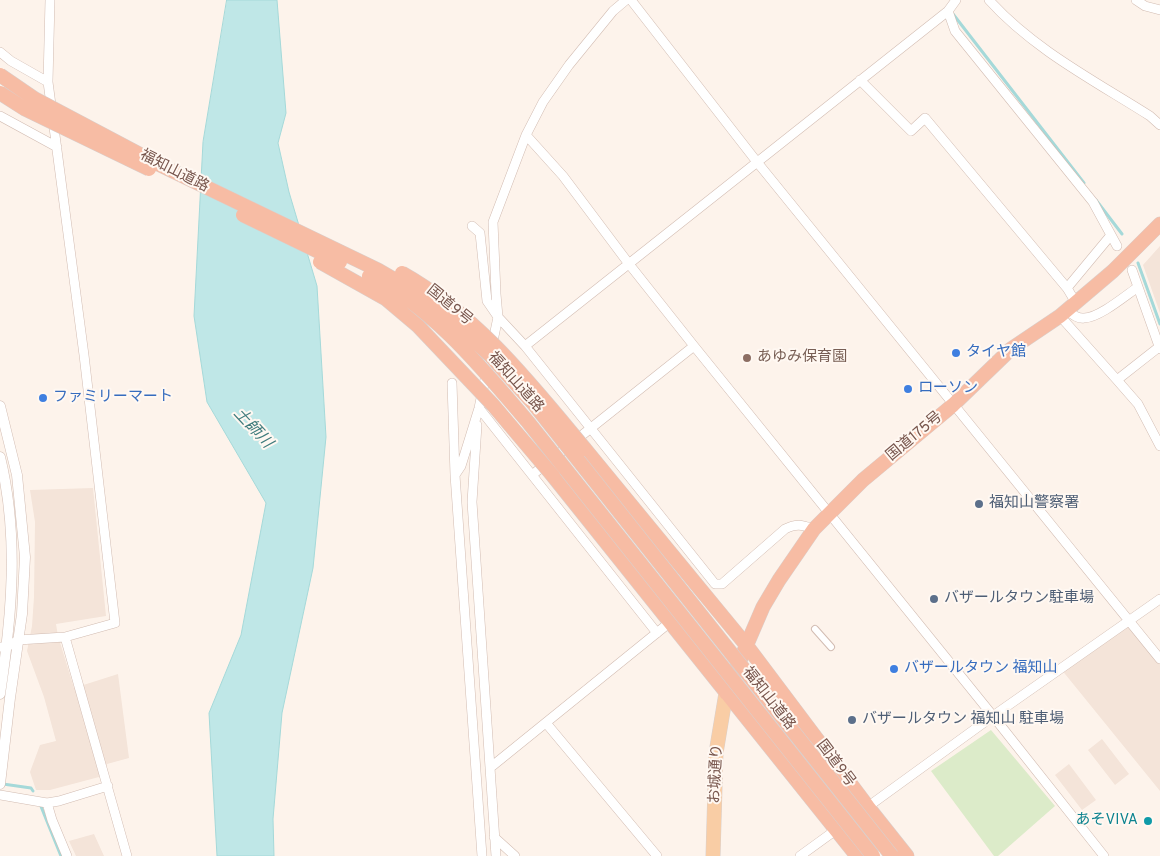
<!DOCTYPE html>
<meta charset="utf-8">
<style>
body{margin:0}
canvas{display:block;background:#fdf3eb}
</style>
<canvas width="1160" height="856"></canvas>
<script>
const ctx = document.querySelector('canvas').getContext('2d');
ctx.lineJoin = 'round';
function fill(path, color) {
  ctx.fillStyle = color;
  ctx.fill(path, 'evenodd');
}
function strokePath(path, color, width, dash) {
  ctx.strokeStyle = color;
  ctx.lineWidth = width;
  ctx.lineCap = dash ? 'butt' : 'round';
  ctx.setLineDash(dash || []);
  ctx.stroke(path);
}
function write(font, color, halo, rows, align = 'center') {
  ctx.font = font + ' Overpass,"Noto Sans JP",sans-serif';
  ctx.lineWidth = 4;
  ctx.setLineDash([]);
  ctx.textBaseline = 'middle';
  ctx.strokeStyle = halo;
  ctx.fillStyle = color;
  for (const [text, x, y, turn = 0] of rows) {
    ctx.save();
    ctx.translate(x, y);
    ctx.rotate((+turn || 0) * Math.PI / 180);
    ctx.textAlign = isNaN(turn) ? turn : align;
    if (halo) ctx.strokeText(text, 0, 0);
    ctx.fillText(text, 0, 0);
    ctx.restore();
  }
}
fill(new Path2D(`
 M1160,246V313L1143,265Z
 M93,488L106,616L56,624L58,636L74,688L118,674L129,758L107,764L99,777L50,790H36L30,772L40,745L56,741L44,697L27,651L32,626L34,597L35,522L30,490Z
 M1130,621L1160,659V791L1061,669Z
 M1102,739L1129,774L1115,785L1088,750Z
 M1069,764L1096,800L1082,810L1055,775Z
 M94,834L104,856H76L69,841Z`), '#f4e4d9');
fill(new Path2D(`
 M991,730L1055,806L998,856H994L931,771Z`), '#dcebc9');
const water = new Path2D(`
 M227,0H277L286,113L278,143L289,192L317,286L326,437L313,568L282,713L273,819L274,856H217L209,713L241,635L266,503L207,402L194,316L203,142Z`);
fill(water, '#bfe7e7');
strokePath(water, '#a5d9d9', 1);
strokePath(new Path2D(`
 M953,14L1084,183
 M1096,200L1122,234
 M1138,263L1160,324
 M3,784L31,788L33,791
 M40,804L61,856`), '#a5d9d9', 3);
const pedestrian = new Path2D(`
 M815,629L831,647`);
const minor = new Path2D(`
 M631,0L757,162L1160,659
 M989,0C1033,49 1095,81 1150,116L1160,125
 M1136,0L1145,6L1160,10
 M948,11L955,31L1093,202L1117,246
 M0,52L11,61L48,82
 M860,80L911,131L925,118L1067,288L1076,303
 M0,116L57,147
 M526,135L563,176L629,264L694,346L993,716L1104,856
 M472,226L480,233L487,301L498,317L525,346L715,584H722L785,529C797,523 802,525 814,529
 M1132,270L1160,349
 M1067,288L1111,235
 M1067,310C1072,314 1077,319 1084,318C1099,318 1125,296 1138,287
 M1060,316L1117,380L1159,347
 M525,346L948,11L956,0
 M1117,380L1138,404L1160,446
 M452,383L455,475L482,856
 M479,408L657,633
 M477,425L472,502L496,856
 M455,475L461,466L479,408L498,317L496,294L493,222L526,135L543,102L569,65L613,11L626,0
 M532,475L694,346
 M65,637L127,856
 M0,647H7L18,640L65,637L115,623L84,355L48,82L50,0
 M546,723L657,856
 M491,767L669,623
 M0,795L47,803L59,801L108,786
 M47,803L52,820L67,856
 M494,837L515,856
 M800,856L993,716L1160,599`);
const tertiary = new Path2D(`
 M0,406L17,475L25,557L22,614L10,698L0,784
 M0,457C19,535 12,615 0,694`);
const primary = new Path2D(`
 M713,856L716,753L726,693`);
const trunk = new Path2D(`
 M585,449L747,646L868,807L907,856
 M553,476L857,856
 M726,693L763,607L779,580L814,529L863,480L953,405L1011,349L1060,316L1113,271L1160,224`);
strokePath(pedestrian, '#d2bcb2', 8);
strokePath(minor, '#d2bcb2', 10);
strokePath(tertiary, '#d2bcb2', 11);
strokePath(primary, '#d9d0cd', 15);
strokePath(trunk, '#d9d0cd', 15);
strokePath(pedestrian, '#fff', 6);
strokePath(minor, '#fff', 9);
strokePath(tertiary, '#fff', 10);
strokePath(primary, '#f9cda5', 14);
strokePath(trunk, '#f7bca4', 14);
const trunkBridge = new Path2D(`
 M0,75L35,99L156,163L378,270L409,288L454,322L490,355L533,403L892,856
 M0,93L25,109L149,169
 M243,215L340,262
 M320,262L386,299L418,326L493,405L553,476
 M402,273C477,315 531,384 585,449
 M369,276C433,307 482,368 528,422L873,856`);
strokePath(trunkBridge, '#d9d0cd', 15, []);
strokePath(trunkBridge, '#f7bca4', 14);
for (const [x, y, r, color] of [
 [956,353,5,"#3f7fe0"],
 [747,358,5,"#8d6e63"],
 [908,389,5,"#3f7fe0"],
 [43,398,5,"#3f7fe0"],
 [979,504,5,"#5c6f8a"],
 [934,599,5,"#5c6f8a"],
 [894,669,5,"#3f7fe0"],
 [852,720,5,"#5c6f8a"],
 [1148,821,5,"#0f9aa8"]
]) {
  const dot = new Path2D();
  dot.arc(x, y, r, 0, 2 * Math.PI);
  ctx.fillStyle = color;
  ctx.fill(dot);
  strokePath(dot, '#fff8f2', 2);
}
write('15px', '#78564d', '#fff8f2', [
 ["福知山道路",174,172,27],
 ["国道9号",449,306,39],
 ["福知山道路",515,383,48],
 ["国道175号",915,437,-40],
 ["福知山道路",768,699,52],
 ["国道9号",835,764,53],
 ["お城通り",717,774,-87]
]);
write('15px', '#366cbe', '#fff8f2', [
 ["タイヤ館",966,353],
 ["ローソン",918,389],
 ["ファミリーマート",53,398],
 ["バザールタウン 福知山",904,669]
], 'left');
write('15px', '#785e54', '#fff8f2', [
 ["あゆみ保育園",757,358]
], 'left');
write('15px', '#4e5e75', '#fff8f2', [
 ["福知山警察署",989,504],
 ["バザールタウン駐車場",944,599],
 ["バザールタウン 福知山 駐車場",862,720]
], 'left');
write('15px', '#0d838f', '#fff8f2', [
 ["あそVIVA",1138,821]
], 'right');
write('italic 16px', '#407c7d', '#fff8f2', [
 ["土師川",252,429,47]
]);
</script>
